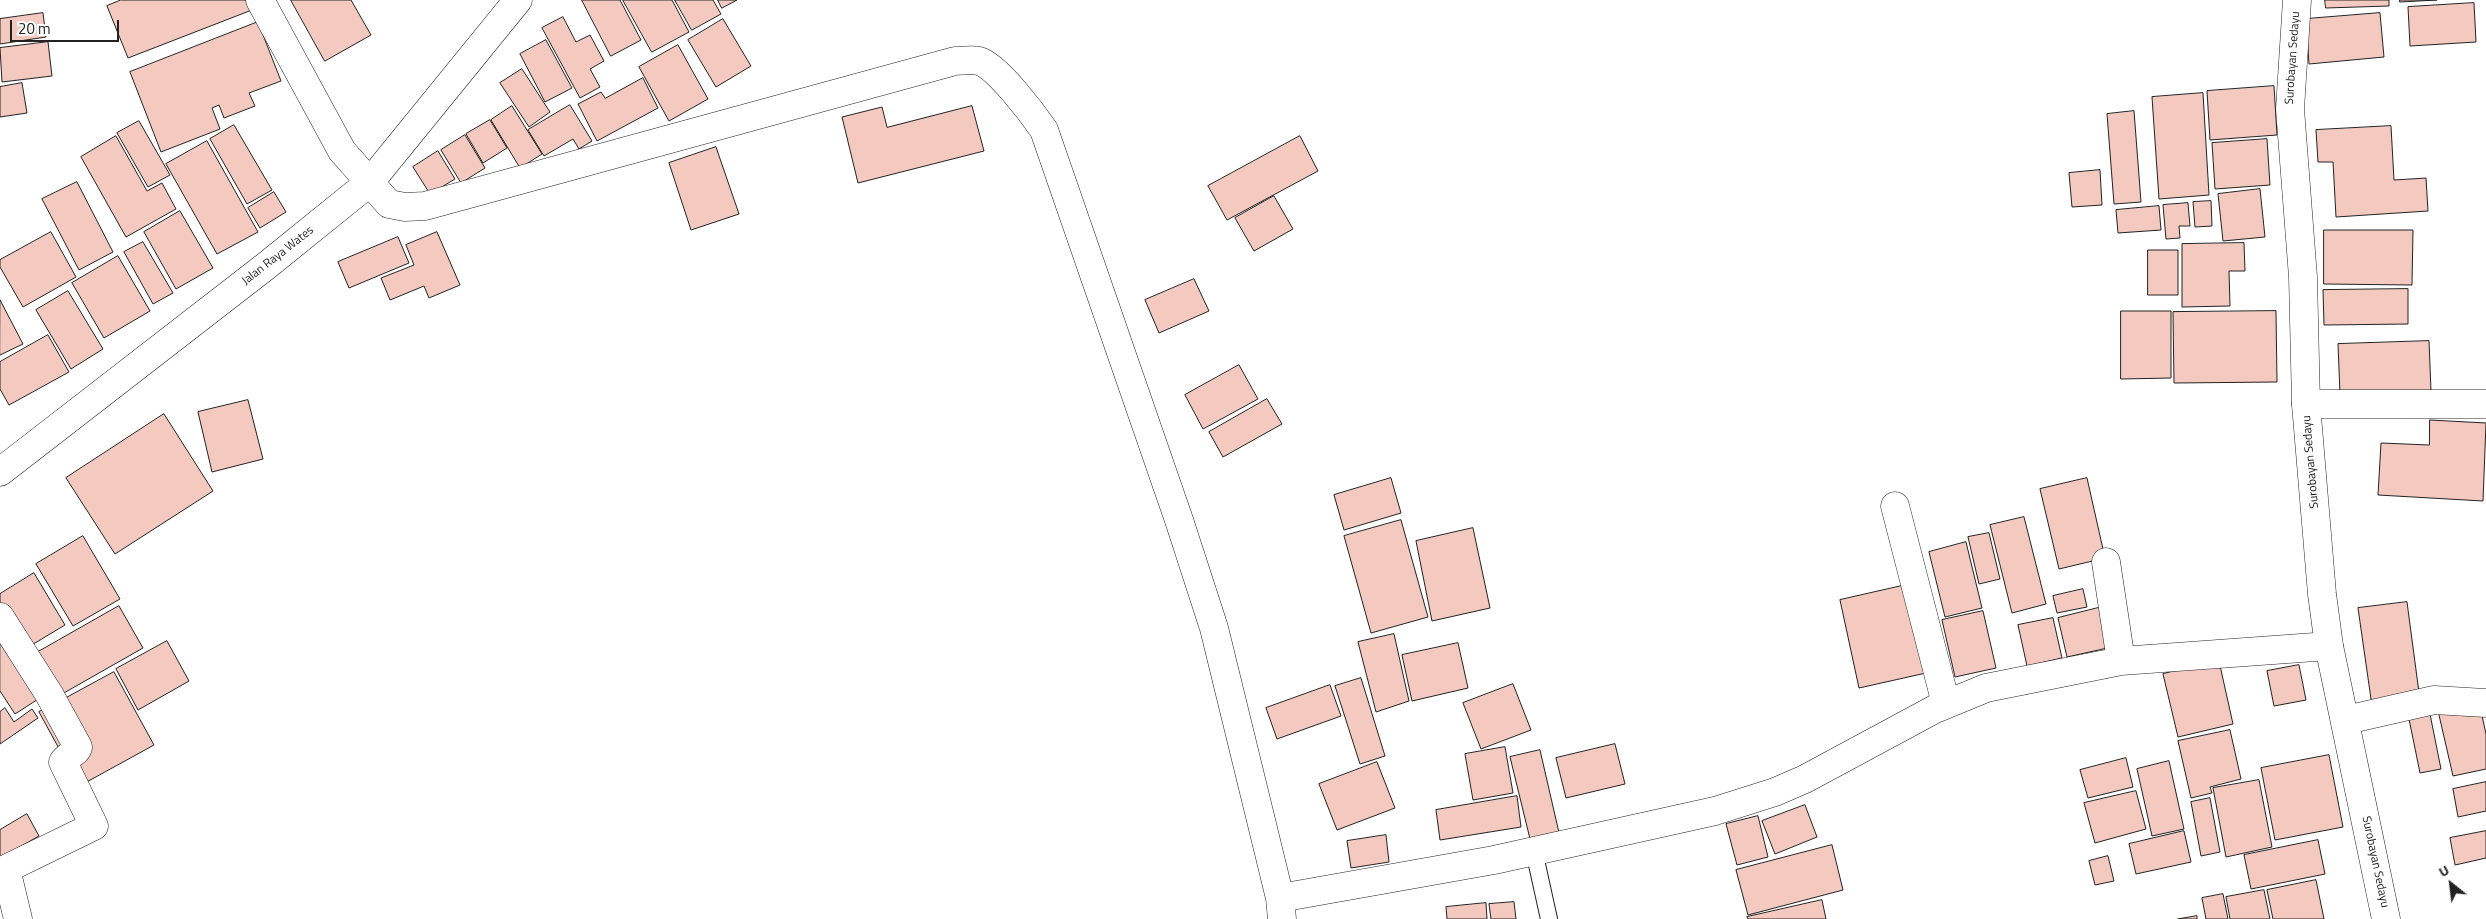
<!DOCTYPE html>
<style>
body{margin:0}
#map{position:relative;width:2486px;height:919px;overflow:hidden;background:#fff;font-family:"Titillium Web",sans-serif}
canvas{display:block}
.north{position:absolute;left:2426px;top:859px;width:50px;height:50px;-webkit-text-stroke:4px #fff;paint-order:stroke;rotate:331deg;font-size:14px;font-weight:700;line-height:20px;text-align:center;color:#222}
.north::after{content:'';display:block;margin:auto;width:18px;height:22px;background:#222;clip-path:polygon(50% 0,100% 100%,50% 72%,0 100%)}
.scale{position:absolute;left:10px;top:20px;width:109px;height:22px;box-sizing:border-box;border:2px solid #222;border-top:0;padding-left:6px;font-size:15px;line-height:18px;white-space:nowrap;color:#222;-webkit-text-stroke:4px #fff;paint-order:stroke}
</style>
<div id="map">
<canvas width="2486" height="919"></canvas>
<div class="north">U</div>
<div class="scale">20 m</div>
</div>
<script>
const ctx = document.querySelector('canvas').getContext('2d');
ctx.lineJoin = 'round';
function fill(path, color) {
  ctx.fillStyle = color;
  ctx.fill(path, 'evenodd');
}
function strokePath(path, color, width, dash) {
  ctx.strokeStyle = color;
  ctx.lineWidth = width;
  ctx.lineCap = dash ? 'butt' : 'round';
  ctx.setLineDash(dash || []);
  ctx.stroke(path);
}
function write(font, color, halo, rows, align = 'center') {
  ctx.font = font + ' "Titillium Web",sans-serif';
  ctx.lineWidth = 4;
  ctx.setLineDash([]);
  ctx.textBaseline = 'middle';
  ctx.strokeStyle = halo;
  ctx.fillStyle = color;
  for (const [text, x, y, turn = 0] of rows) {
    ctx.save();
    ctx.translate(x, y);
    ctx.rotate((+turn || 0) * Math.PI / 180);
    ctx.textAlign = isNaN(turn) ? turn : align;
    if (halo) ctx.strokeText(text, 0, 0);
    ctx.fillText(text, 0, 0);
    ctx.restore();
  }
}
const building = new Path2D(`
 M121,0H254L257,8L128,58L107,6Z
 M291,0H351L371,35L325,61Z
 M582,0H620L641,40L611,56Z
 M623,0H672L689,32L652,52Z
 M675,0H713L721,14L692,30Z
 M718,0H737L722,8Z
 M2325,0H2389V6L2326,8Z
 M2400,0H2437L2400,2Z
 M2474,3L2476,42L2410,46L2408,7Z
 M43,13L46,37L0,44V19Z
 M2380,13L2384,57L2309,64L2306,19Z
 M563,17L576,42L590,35L604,61L590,69L600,87L580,98L542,28Z
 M723,19L751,66L716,87L688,40Z
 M258,22L281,81L249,93L255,106L224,118L219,105L212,108L220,129L161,152L130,72Z
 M546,40L572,88L545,102L520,54Z
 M48,42L52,76L2,82L0,48Z
 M678,45L708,99L669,121L639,67Z
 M522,69L550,112L529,127L500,83Z
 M643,78L658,108L597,141L578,104L601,92L605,98Z
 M22,83L27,113L0,117V87Z
 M2274,86L2277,135L2210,140L2207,91Z
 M2203,93L2209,195L2159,199L2152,97Z
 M570,105L592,141L579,149L573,139L544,156L528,130Z
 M512,106L542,154L520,168L491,120Z
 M972,106L984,151L858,183L842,117L882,107L887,127Z
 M2134,111L2141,202L2114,204L2107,114Z
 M490,120L507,148L483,163L466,134Z
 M139,121L170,175L148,187L117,133Z
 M234,125L272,190L247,204L210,139Z
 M2391,126L2394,180L2426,178L2428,211L2336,217L2333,162H2318L2316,130Z
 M465,135L485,168L461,183L441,150Z
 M116,136L147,191L162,183L176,209L126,237L81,157Z
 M1300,136L1318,171L1227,220L1208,186Z
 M2267,139L2270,185L2215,189L2212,143Z
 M207,141L258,232L217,254L166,164Z
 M716,147L739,214L691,230L669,163Z
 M438,151L455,179L430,194L413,167Z
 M2100,170L2102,205L2072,207L2069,173Z
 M77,182L113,252L79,270L42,199Z
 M2260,189L2265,237L2223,241L2218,194Z
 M274,192L286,212L260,228L248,208Z
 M1274,196L1293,229L1254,251L1235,218Z
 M2211,201L2212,226L2195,227L2193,202Z
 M2188,203L2190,226H2179L2180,238L2166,239L2163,205Z
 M2159,206L2161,230L2118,233L2116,210Z
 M180,211L213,268L176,289L144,232Z
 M2324,230H2413L2412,285L2324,284Z
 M51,232L76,277L23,307L0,267V260Z
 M437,232L460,285L429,298L424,286L390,300L381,278L414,265L406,245Z
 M398,237L409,263L349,288L338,262Z
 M143,242L173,293L153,304L124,252Z
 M2244,243L2245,271H2229L2230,306L2182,307V244Z
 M2148,250H2178V295H2148Z
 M118,256L150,311L104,338L72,283Z
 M1194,279L1209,311L1159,333L1145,300Z
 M2408,289V324L2324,325L2323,290Z
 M68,291L103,349L71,369L36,310Z
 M0,300L23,344L0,355Z
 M2121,311H2171V378L2121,379Z
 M2276,311L2277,382L2174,383L2173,312Z
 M48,335L69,372L9,405L0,389V362Z
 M2429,341L2431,391L2340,394L2338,344Z
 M1239,365L1258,399L1203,429L1185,395Z
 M1267,399L1282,424L1223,457L1209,432Z
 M248,400L263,459L212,472L198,412Z
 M164,414L213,491L115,554L66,478Z
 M2430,420L2486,423L2483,501L2378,495L2381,443L2429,445Z
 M1391,478L1401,513L1344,530L1334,495Z
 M2087,478L2105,558L2059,569L2040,489Z
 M2024,517L2046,604L2012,613L1990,525Z
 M1401,520L1428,617L1371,633L1344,536Z
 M1473,528L1490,608L1432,621L1416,541Z
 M1989,533L2000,579L1979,584L1968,537Z
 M83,536L120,599L73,626L36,564Z
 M1966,542L1982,608L1945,617L1929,552Z
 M34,573L65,625L25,649L0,608V594Z
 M1906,585L1926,673L1859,688L1840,600Z
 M2083,589L2087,607L2057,613L2053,596Z
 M2407,602L2420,700L2372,706L2358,608Z
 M119,606L143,648L55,698L31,656Z
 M2102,607L2112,647L2067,657L2058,618Z
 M1983,611L1996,668L1955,677L1942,620Z
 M2053,618L2062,658L2027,666L2018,625Z
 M0,623L46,694L15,714L0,691Z
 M1394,634L1409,701L1376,712L1358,642Z
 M167,641L189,681L138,710L116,669Z
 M1458,643L1468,688L1412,701L1402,655Z
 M2219,661L2233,724L2178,737L2163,674Z
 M2299,665L2306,700L2274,706L2267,671Z
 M114,672L154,745L83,784L69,757L57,703Z
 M1361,678L1385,756L1360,764L1335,686Z
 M1513,684L1531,730L1481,749L1463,703Z
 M1330,685L1341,716L1277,739L1266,708Z
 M52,705L75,747L62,754L39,712Z
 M2480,706L2486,734V769L2453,776L2439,715Z
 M5,708L14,722L32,709L38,718L0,744V712Z
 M2429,709L2441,769L2420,773L2408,714Z
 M2230,730L2241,779L2210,787L2212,793L2191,798L2178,741Z
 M1615,744L1625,784L1566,798L1556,758Z
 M1505,747L1513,793L1473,800L1465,754Z
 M1540,750L1560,837L1531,843L1510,757Z
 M2329,755L2343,827L2275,840L2261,768Z
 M2126,758L2133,787L2088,798L2080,770Z
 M2169,761L2184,829L2152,836L2137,769Z
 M1377,762L1395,808L1337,830L1319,784Z
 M2259,780L2272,847L2226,857L2213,788Z
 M2486,782V811L2458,817L2453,789Z
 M2136,791L2146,829L2095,843L2084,803Z
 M1517,796L1521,827L1440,840L1436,810Z
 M2210,798L2220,852L2201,856L2191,802Z
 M1805,805L1817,837L1775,854L1762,821Z
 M27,814L39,836L0,858V830Z
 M1758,816L1768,857L1737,865L1726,824Z
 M2184,831L2191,862L2136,874L2129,844Z
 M2486,831V858L2455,865L2450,838Z
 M1386,835L1389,862L1351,868L1347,841Z
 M2318,840L2325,874L2251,889L2244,855Z
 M1832,845L1843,890L1748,915L1736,870Z
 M2108,856L2114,881L2095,885L2089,861Z
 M2316,880L2324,919H2273L2267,890Z
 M2264,890L2270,919H2230L2226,897Z
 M2223,894L2228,919H2206L2202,898Z
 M1822,900L1826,919H1748L1747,917Z
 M1514,902L1516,919H1491L1489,904Z
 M1486,903L1487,919H1447L1446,907Z
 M2197,916V919H2178Z`);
fill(building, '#f3c9c0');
strokePath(building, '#222', 1);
const lane = new Path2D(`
 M1534,851L1549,919`);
const street = new Path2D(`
 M260,0L342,151L389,204L405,207L425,206L955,61C962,61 972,59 979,61C997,66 1033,114 1044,130L1179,520L1214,628L1280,898L1282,919
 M2306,404H2486
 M1895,506L1946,704
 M2106,562L2121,661
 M0,617L49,694L78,747C77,753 67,755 63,762L94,826L6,869
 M2346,720L2434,700L2486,703
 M0,872L6,869L18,919
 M1280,898L1494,860L1715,811L1775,792L1805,779L1935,709L1986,688L2121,661L2329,646`);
const secondary = new Path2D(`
 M2297,0L2290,109L2303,277L2306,404L2322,594L2329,646L2386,919`);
const highway = new Path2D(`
 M0,472L266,266L370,182L518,0`);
strokePath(lane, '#222', 18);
strokePath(street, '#222', 29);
strokePath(secondary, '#222', 29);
strokePath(highway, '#222', 29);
strokePath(lane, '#fff', 16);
strokePath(street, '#fff', 28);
strokePath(secondary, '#fff', 28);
strokePath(highway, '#fff', 28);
write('12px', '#222', '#fff', [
 ["Surobayan Sedayu",2293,58,-86],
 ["Jalan Raya Wates",278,256,-38],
 ["Surobayan Sedayu",2311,462,-95],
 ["Surobayan Sedayu",2375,862,78]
]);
</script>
